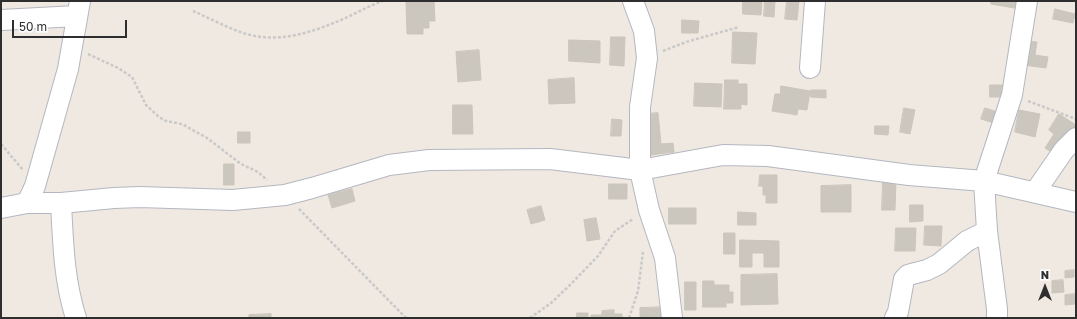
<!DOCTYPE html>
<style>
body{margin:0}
#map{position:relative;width:1077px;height:319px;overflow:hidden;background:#efe9e1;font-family:"Golos Text",sans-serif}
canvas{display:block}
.frame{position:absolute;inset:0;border:2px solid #2e2e2e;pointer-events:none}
.north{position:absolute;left:1025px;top:267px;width:40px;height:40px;-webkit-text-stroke:3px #fff;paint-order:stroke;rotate:0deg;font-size:11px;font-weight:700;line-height:16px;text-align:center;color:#2e2e2e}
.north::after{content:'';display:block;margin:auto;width:14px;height:18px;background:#2e2e2e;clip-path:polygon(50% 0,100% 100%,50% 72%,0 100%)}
.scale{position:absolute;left:12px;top:20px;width:115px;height:18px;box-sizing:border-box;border:2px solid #2e2e2e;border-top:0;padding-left:5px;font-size:12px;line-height:14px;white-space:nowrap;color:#2e2e2e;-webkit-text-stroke:3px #fff;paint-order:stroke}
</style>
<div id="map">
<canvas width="1077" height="319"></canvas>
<div class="frame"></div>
<div class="north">N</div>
<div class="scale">50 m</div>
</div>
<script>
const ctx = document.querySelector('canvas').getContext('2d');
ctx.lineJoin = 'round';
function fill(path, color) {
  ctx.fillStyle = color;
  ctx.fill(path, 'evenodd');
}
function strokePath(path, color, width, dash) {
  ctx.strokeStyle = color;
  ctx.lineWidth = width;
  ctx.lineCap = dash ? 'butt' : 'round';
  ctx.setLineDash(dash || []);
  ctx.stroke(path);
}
const building = new Path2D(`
 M411,1H434L435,21H429V28H423V34H407L406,2Z
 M743,1H762L761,15L743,14Z
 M765,1H775L774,17L764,16Z
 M787,1H799L797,20L785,19Z
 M991,1H1022L1020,9L991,4Z
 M1055,9L1075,14L1073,23L1053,19Z
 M682,20L699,21L698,33H682Z
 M733,32L757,33L755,64L732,63Z
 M611,37H625L624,66L610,65Z
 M569,40L600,41V63L569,61Z
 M1028,41L1037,42L1035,55L1048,57L1046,68L1024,65Z
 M479,50L481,80L458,82L456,52Z
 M574,78L575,103L549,104L548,80Z
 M725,80H738V84H747V105L741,104V109H724Z
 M695,83L722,84L721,107L694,106Z
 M990,85H1008L1007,97H990Z
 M781,86L810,91L807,110L798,109L797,115L772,111L775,94H780Z
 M811,90H826V98L811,97Z
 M453,105H472L473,134H453Z
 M904,108L915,110L910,134L900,132Z
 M985,108L1001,113L997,124L981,119Z
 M1019,110L1040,114L1035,137L1015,132Z
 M658,113L661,144L673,143L674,152L651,155L646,114Z
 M1059,114L1076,125L1056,155L1045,148L1054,134L1049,130Z
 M612,119L622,120L621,136H611Z
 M875,126H889L888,135L875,134Z
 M238,132H250V143H238Z
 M224,164H234V185H224Z
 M760,175H777V203H766V195H763V186H759Z
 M883,180H896L895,210H882Z
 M609,184H627V199H609Z
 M851,185V212H821V186Z
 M352,189L355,201L332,208L328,195Z
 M910,205H923V221L910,222Z
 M541,206L545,220L531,224L527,210Z
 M669,208H696V224H669Z
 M738,212L756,213V225H738Z
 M596,218L600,239L587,241L584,220Z
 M925,226H942L941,246L924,245Z
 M896,228H916L915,251H895Z
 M724,233H735V254H724Z
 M740,240L779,241V267H764V253H752V267H740Z
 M1074,270V277L1065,278V271Z
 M777,274L778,304L741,305V275Z
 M1063,280L1064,292L1052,293V281Z
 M703,281H714V285H729V292H733V303H726V307H703Z
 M685,282H696V310H685Z
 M1075,294V304L1065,305V295Z
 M667,307V318H640V308Z
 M614,310V314H622V318H591V315H602V311Z
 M577,313H588V318H577Z
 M271,314V318H249V315Z`);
fill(building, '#cbc7bf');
strokePath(building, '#cbc5ba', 1);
const minor = new Path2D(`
 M633,1L644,31L647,58L640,107V170L649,210L665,258L672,318
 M1,20L77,16
 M810,68L815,1
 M1035,192L1064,150L1076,138
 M27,203L35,186L68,69L80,1
 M61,203C63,242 64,281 76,318
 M1,208L27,203H61L114,198L140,197L233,200L285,195L312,188L389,165L429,160L550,159L640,170L723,155L768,156L909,175L984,181L1076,202
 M895,318L898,312L904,279L908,275L927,270L939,264L967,241L987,231
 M997,318V309L987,231L984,181L1012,95L1027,1`);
strokePath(minor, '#b4b7c1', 22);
strokePath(new Path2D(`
 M193,11C209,18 226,27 243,33C277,44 310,33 341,20C355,14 368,6 383,1
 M663,51L686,42L739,27
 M88,54L118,68L132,77L146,105L159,117L166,121L182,124L207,138L241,164L258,172L267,180
 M1028,101L1076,119
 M1,144L23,170
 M299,209L406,318
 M530,318L551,303L570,285L598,256L615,231L633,219
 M629,318L638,291L643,252`), '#c9c9c9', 2.5, [3, 2]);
strokePath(minor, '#fff', 20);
</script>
